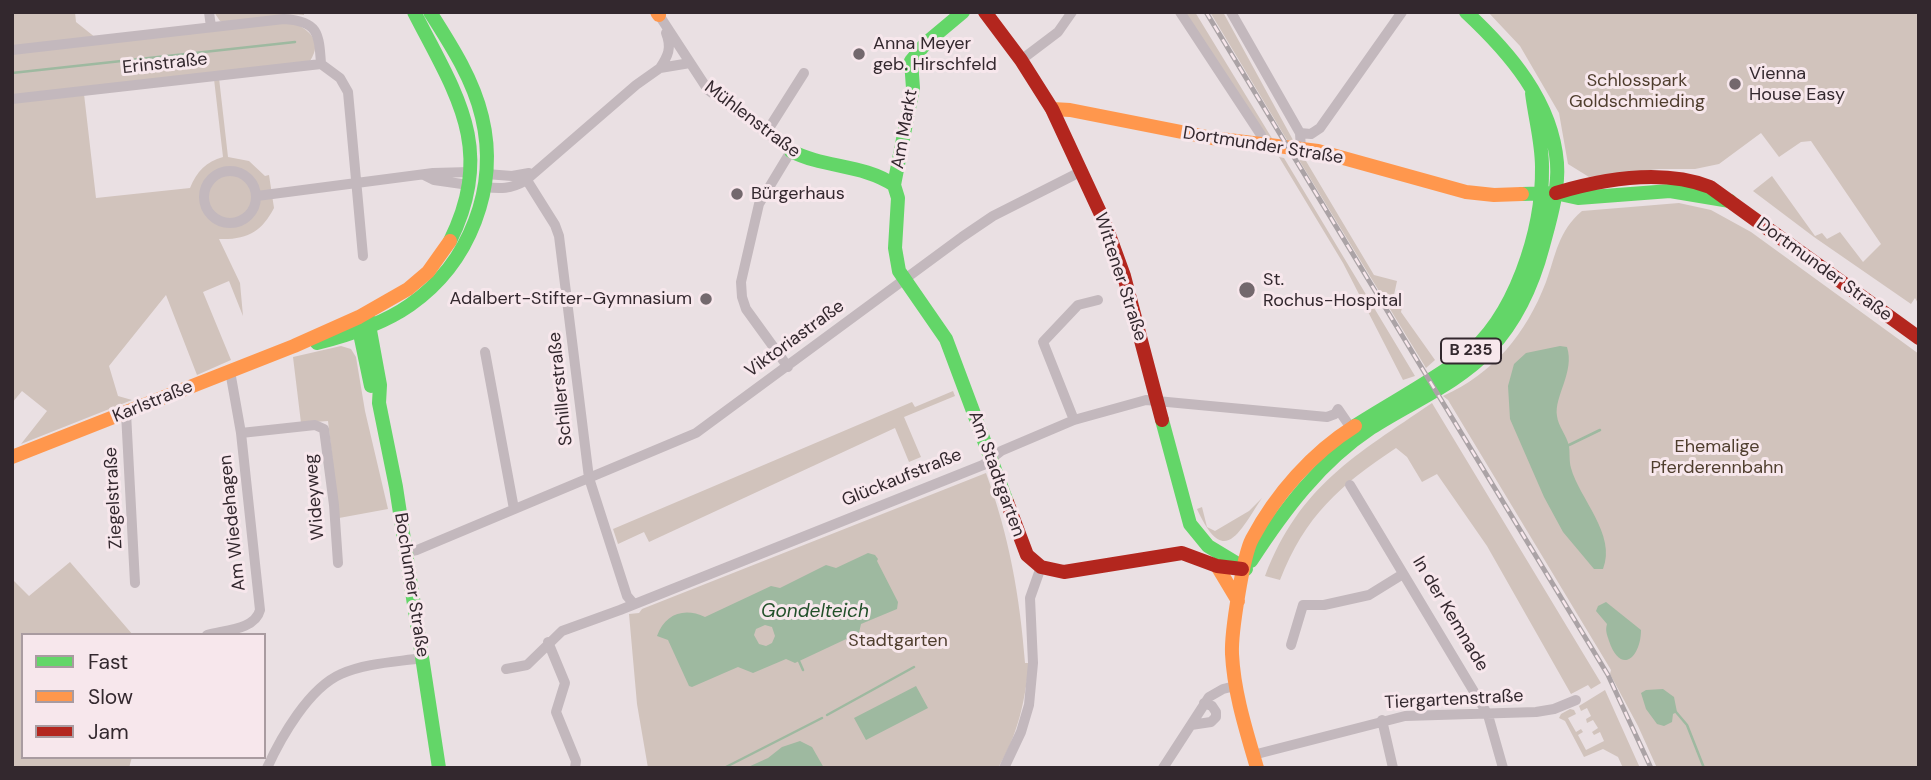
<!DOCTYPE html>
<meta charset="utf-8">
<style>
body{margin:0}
#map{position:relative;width:1931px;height:780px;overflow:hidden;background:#eae0e3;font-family:"DM Sans",sans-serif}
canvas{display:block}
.frame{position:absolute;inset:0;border:14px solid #33282e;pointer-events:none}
.legend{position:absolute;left:21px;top:633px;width:245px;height:126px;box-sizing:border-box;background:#f7e7ec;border:2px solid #a99ba0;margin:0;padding:9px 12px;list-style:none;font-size:21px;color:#33282e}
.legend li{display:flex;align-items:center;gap:14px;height:35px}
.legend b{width:35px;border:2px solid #a99ba0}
</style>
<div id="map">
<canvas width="1931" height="780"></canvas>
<div class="frame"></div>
<ul class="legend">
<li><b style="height:9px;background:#63d668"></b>Fast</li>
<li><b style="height:9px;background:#ff974d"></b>Slow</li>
<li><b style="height:9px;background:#b3261e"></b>Jam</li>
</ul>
</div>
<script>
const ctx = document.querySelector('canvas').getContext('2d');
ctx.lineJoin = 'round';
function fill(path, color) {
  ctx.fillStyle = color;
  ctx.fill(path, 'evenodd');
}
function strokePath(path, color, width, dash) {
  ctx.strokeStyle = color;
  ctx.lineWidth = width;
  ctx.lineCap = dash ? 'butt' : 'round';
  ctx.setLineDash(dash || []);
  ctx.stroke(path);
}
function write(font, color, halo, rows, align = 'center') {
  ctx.font = font + ' "DM Sans",sans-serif';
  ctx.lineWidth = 6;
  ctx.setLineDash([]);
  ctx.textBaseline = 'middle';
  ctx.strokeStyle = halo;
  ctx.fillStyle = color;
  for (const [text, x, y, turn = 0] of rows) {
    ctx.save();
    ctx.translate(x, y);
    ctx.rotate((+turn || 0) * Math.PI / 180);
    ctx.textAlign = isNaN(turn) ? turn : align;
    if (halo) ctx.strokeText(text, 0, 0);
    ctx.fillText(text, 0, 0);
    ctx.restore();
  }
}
fill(new Path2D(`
 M12,12H75L76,22L96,38L12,47Z
 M214,12H304V15C274,12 248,23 220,21Z
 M1182,12H1195L1273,140L1268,139Z
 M1210,12H1223L1293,140H1287Z
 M1488,12H1919V305L1915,298L1911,304L1814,237L1753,191L1772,176L1815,236L1822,233L1827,239L1840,232L1863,262L1881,244L1811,141L1801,142L1779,157L1761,133L1719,164L1695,169H1659L1589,177L1568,164L1559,113L1520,46Z
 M290,21C308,29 324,40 310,61L12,96V52Z
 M219,78L228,157L249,161L265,176L269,175L274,208C262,231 248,240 219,239L240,283L243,316L229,281L203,292L231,360L197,375L166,295L109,366L118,396L132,400L21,444L47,411L22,391L12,403V102L84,94L96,198L190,188C197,171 206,162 223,157L214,79Z
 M1279,157L1284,158L1415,376L1403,380L1343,263Z
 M1299,160L1306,161L1374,275L1397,281L1394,295L1402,307L1401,312L1435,360L1426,368Z
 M1679,203L1711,210L1751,232L1919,354V768H1657L1638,726L1610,674L1611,670L1448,400L1443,396C1494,373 1526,334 1546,282C1556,255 1558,231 1582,211Z
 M341,346L351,349L356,357L365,411L388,509L339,518L328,421L301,423L293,357Z
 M953,391L955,396L904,417L921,457L909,462L895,428L649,542L644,532L618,544L613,529L912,402L915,407Z
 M1432,403L1601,683L1591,689L1588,685L1571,694L1487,546L1437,474L1422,482L1407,457L1396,448C1340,485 1305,516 1280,580L1265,576C1300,485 1356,455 1432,403Z
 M986,473C1009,535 1020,597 1025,663H1029C1025,701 1018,735 998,768H648L637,704L629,614L639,613L642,609Z
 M1262,498C1238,534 1224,568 1197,509L1202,507L1207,527L1215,531L1249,511Z
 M70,562L133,635H23V757H132L129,768H12V579L29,596Z
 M1605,690L1640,768H1623L1618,757L1603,749L1584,757L1565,721L1559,718L1561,714L1570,709L1574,710L1576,714L1568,718L1576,732L1581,729L1583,732L1578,735L1586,750L1604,741L1600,732L1594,735L1592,732L1598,728L1593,720L1587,723L1586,719L1591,716L1587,708L1581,711L1579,706Z`), '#d1c3bc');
fill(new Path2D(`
 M1560,346L1567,347C1575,372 1554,396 1557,416C1558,426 1567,436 1569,446C1570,453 1569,461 1571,468C1579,498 1617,535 1603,569H1594L1563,532L1544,497L1510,419L1508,386L1514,364L1526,353Z
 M868,553L875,555L878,559L877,561L898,602L897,609L861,624L859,633L795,663L786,659L753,673L738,667L692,687L689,686L668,640L657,636C665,614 684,607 705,617L771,586L780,588L826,565L836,568ZM765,625L772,627L775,636L772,643L766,646L759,644L754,635L756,629Z
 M1606,602L1641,630C1641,657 1621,676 1609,641C1607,634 1605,631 1607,624L1596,611L1598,606Z
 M916,686L928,708L866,740L854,718Z
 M1663,689L1674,697L1677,712L1673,714L1672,722L1664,726L1657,724L1646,709L1641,693L1646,690Z
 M800,741L812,747L824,768H746L768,758L782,747Z`), '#9eb9a0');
strokePath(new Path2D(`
 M12,73L295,42
 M1569,445L1600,430
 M799,661L803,670
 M1676,712L1687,725L1704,768
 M827,715L914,667
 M724,768L822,718`), '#9eb9a0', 2.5);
strokePath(new Path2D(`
 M209,12L211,27
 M1180,12L1261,135L1262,145
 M1231,12L1300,133L1301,149
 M659,15L708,90L791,151L759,204L741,282L742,297L746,309L788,367
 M12,50L284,19C318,21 319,33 321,64
 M1021,60L1058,32L1072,12
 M660,68C668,56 672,48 666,33
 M12,99L321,64L340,78L348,92L363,256
 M766,133L804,73
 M1300,133L1311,134L1320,128L1402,12
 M204 197a26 26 0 1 1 52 0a26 26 0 1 1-52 0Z
 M486,174L512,176L529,173
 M523,174L555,225L559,236L589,478L627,596L633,603
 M424,175L434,180L469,185
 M485,187C500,189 511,189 525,181L636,85L660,68L690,63
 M257,196L433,173L470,172
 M485,352L514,509
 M126,413L135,583
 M1074,420L1043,342L1078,305L1098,300
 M241,433L315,425L324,429L334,505L338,563
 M1350,485L1488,715L1503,768
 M406,552L417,550L696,433L962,237L993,216L1082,171
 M207,635C224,630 255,630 260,610L241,433L230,371
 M548,642L565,683L556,712L576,761L575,768
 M1291,645L1303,605H1324L1369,595L1403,574
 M506,669L527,665L562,631L620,610L983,465L1001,451L1074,420L1146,400L1327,417L1335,414L1338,409L1351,428
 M1382,720L1393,768
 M1191,725L1211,722L1216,717V712L1212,706L1204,703
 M1253,755L1405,716L1536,712L1554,709L1576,700
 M267,768C281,737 309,688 341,674C366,663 396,662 422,658
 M1004,768L1021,732L1029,705L1033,663L1030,598L1041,567
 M1163,768L1209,697L1223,689L1235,686`), '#c3b8bd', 10);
strokePath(new Path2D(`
 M414,12C456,94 496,148 450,241
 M791,151C824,168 863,164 894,185
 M894,185L898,198L895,248L899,271L946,339L1007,502
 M894,185L913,88L911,61L926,43L963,12
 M1522,194L1555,193L1578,198L1670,191L1730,201
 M367,314L380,385L379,403L396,487L439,768
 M358,324L371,386
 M317,343C349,335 383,324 410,305C470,263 499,187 482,117C473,79 451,45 430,12
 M1162,420L1190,524L1208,546L1246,569
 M1355,426C1391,403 1429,383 1463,358C1515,319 1543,230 1542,167C1542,142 1535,118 1532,93
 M1251,561C1284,510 1320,462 1371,428C1411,402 1457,384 1490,349C1517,320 1533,284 1543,246C1550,220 1559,190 1557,163C1552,101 1509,52 1466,12`), '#63d668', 14);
strokePath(new Path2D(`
 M657,12L659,15
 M1052,109L1070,110L1212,138L1318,151L1466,192L1494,195L1522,194
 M12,457L294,346L359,317L408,289L428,272L450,241
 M1217,566L1238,601
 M1257,768C1246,730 1234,693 1232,654C1231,633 1243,556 1252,539C1276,494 1312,453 1355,426`), '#ff974d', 14);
strokePath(new Path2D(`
 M985,12L1021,60L1052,109L1104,221L1124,276L1162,420
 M1556,193C1603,179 1663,169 1710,187L1919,338
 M1007,502L1027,555L1041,567L1064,572L1182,553L1217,566L1242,569`), '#b3261e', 14);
const rail = new Path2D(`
 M1206,12L1608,675L1651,768`);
strokePath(rail, '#aba3a6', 5);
strokePath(rail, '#f7e7ec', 2.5, [8]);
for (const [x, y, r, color] of [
 [859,54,7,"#73686d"],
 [1735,84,7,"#73686d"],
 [737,194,7,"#73686d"],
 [1247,290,9,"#73686d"],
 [706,299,7,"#73686d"]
]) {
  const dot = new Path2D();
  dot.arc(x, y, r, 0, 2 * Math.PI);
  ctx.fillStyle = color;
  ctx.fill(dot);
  strokePath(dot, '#f7e7ec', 2.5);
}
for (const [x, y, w] of [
 [1471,351,60]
]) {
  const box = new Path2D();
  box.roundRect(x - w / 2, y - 12.5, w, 25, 5);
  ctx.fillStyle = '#f7e7ec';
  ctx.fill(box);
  strokePath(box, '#33282e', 2);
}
write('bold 16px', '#33282e', null, [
 ["B 235",1471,351]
]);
write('18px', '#33282e', '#f7e7ec', [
 ["Anna Meyer",873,44],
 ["geb. Hirschfeld",873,65],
 ["Vienna",1749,74],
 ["House Easy",1749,95],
 ["Bürgerhaus",751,194],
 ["St.",1263,280],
 ["Rochus-Hospital",1263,301],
 ["Adalbert-Stifter-Gymnasium",692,299,"right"]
], 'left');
write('18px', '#33282e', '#f7e7ec', [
 ["Erinstraße",165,64,-6],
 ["Mühlenstraße",752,120,37],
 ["Am Markt",905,129,-80],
 ["Dortmunder Straße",1263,146,9],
 ["Dortmunder Straße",1824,270,36],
 ["Wittener Straße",1120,277,72],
 ["Viktoriastraße",795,339,-36],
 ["Schillerstraße",561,389,-96],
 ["Karlstraße",153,402,-22],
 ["Am Stadtgarten",996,474,70],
 ["Glückaufstraße",902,478,-22],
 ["Wideyweg",315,497,-95],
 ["Ziegelstraße",114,498,-93],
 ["Am Wiedehagen",233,523,-96],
 ["Bochumer Straße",411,585,81],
 ["In der Kemnade",1450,614,59],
 ["Tiergartenstraße",1454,700,-3]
]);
write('18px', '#4f3e2e', '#f7e7ec', [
 ["Schlosspark",1637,81],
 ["Goldschmieding",1637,102],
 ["Ehemalige",1717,447],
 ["Pferderennbahn",1717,468],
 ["Stadtgarten",898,641]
]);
write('italic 19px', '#22502a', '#f7e7ec', [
 ["Gondelteich",815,612]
]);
</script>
